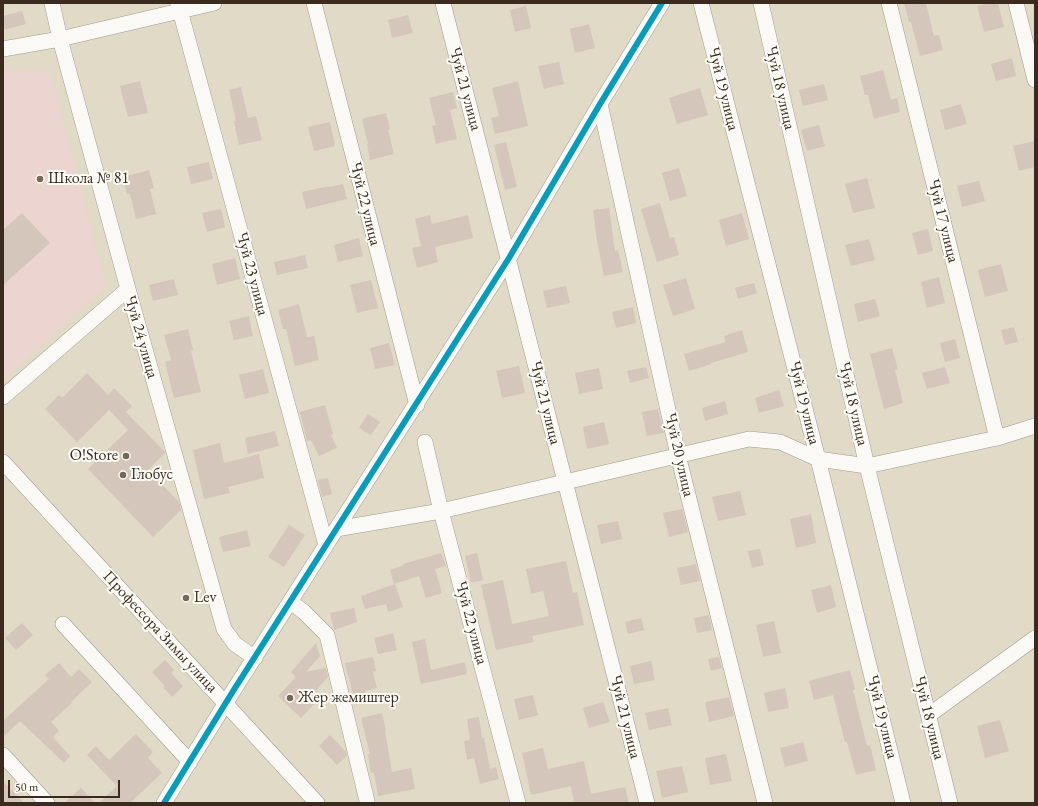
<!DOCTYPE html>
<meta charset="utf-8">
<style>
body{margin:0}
#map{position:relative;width:1038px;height:806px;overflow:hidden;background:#e0dac6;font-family:"EB Garamond",serif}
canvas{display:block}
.frame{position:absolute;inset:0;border:4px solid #3b2a1e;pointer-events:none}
.scale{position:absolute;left:8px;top:780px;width:112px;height:18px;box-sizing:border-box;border:2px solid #3b2a1e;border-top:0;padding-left:5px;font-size:12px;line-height:14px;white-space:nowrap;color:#3b2a1e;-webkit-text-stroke:3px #fdfcf7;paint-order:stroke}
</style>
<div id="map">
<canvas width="1038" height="806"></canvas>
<div class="frame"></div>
<div class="scale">50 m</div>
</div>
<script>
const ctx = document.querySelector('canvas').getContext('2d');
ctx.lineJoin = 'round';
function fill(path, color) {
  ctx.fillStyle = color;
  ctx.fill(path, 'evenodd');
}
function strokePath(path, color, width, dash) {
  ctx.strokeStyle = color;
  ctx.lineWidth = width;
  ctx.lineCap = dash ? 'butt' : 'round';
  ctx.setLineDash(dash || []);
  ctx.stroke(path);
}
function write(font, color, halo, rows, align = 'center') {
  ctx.font = font + ' "EB Garamond",serif';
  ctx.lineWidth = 4;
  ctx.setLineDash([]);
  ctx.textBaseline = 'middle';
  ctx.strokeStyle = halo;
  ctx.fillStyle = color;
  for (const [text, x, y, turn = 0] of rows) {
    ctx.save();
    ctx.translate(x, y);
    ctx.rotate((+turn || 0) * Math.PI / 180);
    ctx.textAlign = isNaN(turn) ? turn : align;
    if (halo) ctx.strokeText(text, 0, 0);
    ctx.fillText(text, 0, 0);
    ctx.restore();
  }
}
fill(new Path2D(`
 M3,70L50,72L106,286L3,380Z`), '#ecd4d0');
fill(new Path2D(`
 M904,3H926L934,36L939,35L943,50L920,56L911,22H909Z
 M990,3H998L1004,27L984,32L977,6Z
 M526,6L531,28L515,32L510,10Z
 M22,11L26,24L3,30V16Z
 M408,15L413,33L392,38L388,20Z
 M589,24L595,48L575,53L570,29Z
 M1012,58L1016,76L996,81L991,64Z
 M559,62L564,84L544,89L538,66Z
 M883,70L891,100L897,98L900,112L874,119L868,95H865L860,76Z
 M140,81L148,113L128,117L120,86Z
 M518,81L528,126L495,134L491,118L499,116L492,88Z
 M824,84L828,100L803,106L799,90Z
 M241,87L248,118L256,116L262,140L239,145L234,121H236L229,90Z
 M700,88L708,115L677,124L669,98Z
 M453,92L457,108L450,110L457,139L436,144L432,126L436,125L429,98Z
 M961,104L967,124L945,130L940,110Z
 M386,113L390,129L388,130L394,154L370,160L367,144H368L362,119Z
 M330,122L335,146L314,151L308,127Z
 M819,125L825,146L807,151L801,130Z
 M1035,141V167L1019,171L1013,146Z
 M506,142L517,187L505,190L494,145Z
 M209,162L213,179L191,184L187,167Z
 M679,168L687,196L670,201L662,173Z
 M149,170L154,188L150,189L156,214L136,219L130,194H127L123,177Z
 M867,178L875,208L853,213L845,184Z
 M979,181L985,201L962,207L957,186Z
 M343,184L347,199L306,209L302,192L329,186V187Z
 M660,203L670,238L674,237L679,255L657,262L641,209Z
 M609,208L615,251L618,250L623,272L604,276L597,241L593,210Z
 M221,209L225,227L207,232L202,213Z
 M22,213L50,243L3,285V230Z
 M742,213L749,239L726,246L719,220Z
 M430,215L432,224L468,215L473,238L435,247L438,262L417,268L412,248L421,246L415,219Z
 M928,229L933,251L918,255L912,233Z
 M359,238L363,256L338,262L334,245Z
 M869,239L875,260L851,266L845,245Z
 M305,255L308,268L277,275L274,262Z
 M235,258L240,279L217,285L212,264Z
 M1001,264L1008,291L985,297L978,270Z
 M939,277L945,303L927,308L921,282Z
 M686,278L695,309L673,316L663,285Z
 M174,279L178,295L153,301L149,285Z
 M371,280L378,308L357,313L350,285Z
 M754,283L757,293L738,299L735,288Z
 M566,286L570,303L547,308L543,291Z
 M875,299L880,316L858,322L854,304Z
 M299,304L307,337L314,336L319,360L295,366L286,329H283L278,310Z
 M633,307L636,323L616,328L612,312Z
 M249,316L253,336L234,340L229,321Z
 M1014,327L1018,342L1005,345L1001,330Z
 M188,329L193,350L191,351L201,392L174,398L165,362L171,360L164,335Z
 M742,330L748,352L711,363V364L689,371L684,354L726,342L724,336Z
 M955,339L960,358L945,362L940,343Z
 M389,343L395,365L375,369L370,348Z
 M892,348L898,369L895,370L903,403L884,409L870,354Z
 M519,366L525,393L502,398L496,371Z
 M646,367L649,378L630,383L627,371Z
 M945,367L950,383L927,389L922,373Z
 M599,368L603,389L579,394L575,373Z
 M263,369L269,393L245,399L239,375Z
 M87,373L108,395L114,388L132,406L126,412L165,452V453L148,470L179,502L181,510L153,537L88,469L128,430L109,410L77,442L45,409L59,395L62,398Z
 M779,390L784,406L759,413L755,398Z
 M725,401L728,414L705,421L702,408Z
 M325,405L333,434L331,435L337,448L319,456L311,440L307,441L300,412Z
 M658,409L664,433L647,436L642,412Z
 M368,414L380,422L371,435L359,428Z
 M604,422L609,444L587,449L583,427Z
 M275,431L279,446L248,454L245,438Z
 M220,443L224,463L259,454L264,478L228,487L230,493L204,499L193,450Z
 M328,478L332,494L322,497L318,480Z
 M740,491L746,515L718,521L712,497Z
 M682,509L688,532L669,537L663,513Z
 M811,514L816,543L796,548L790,519Z
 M618,521L622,539L601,544L597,525Z
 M289,525L305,535L284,567L268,557Z
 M247,530L251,546L223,552L219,537Z
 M760,549L764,565L752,568L748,551Z
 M441,553L446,566L435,569L442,593L426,598L419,576L394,584L390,570L404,565L403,564Z
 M477,553L483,580L471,583L465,556Z
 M566,561L573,593L577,592L584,625L532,636L534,642L496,650L481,585L503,580L512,624L549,616L543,591L531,594L526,569Z
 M696,564L700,581L681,585L677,568Z
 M395,584L403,607L388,612L386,604L365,609L361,596Z
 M831,585L836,607L817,613L811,590Z
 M354,608L357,622L334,630L330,613Z
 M709,615L712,630L697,633L694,618Z
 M641,618L644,630L628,634L625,622Z
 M774,621L781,653L763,657L756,625Z
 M22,623L33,635L16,650L5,638Z
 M393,633L397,650L378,654L374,638Z
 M425,639L431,670L465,662L467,674L421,684L412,642Z
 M316,643L320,656L306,672L326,668L328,677L313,694L319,699L301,718L278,696L296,677L291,672Z
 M373,657L376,671L373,672L377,688L365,691L367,699L355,702L345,663Z
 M719,657L722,668L711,671L708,659Z
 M165,660L174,670L171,673L183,686L172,697L163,687L165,686L152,672Z
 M651,661L655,680L634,684L630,666Z
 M59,663L71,677L79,669L92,682L71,702L72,703L51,722L59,731L53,737L70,756L64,763L20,721L3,737V721L49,679L45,675Z
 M850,670L855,689L853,690L867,746L870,745L876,770L856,775L847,742H845L833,695L814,700L809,681Z
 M785,688L789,708L768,712L764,693Z
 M533,695L538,715L519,720L514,699Z
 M729,697L734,716L709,722L705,702Z
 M603,702L610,722L589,728L583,708Z
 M668,708L672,725L649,730L645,713Z
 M382,713L386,731H385L392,772L411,768L415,789L378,796L374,772L371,773L368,754H370L361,718Z
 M479,717L482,738L484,737L490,769L496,767L499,779L480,784L474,758L467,760L464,741L470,740L467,719Z
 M1000,720L1009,751L985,758L977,726Z
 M136,734L153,752L148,758L162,773L130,803H99L117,786L87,755L96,746L109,760Z
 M330,735L346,752L347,756L337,765L319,746Z
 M803,742L808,761L785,767L780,748Z
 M543,748L548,769L584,761L591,794L625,787L629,803H574L571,786L531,795L522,753Z
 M726,754L732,781L710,785L705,758Z
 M682,766L688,792L662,798L656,771Z
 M3,781L24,803H3Z
 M81,788L95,803H64Z`), '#d4c6bb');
const minor = new Path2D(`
 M52,3L60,39L128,289L224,629L235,644L255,658
 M178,3L326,545
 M314,3L417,405
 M443,3C512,269 579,536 647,803
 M701,3L818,459L903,803
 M761,3L867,466L950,803
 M889,3L997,438
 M1016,3L1035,80
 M3,49L60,39L214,3
 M600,104L678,455L765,803
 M3,397L128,289
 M425,442L441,511L518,803
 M3,462L317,803
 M336,529L441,511L749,439L780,442L818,459L867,466L997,438L1035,426
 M291,602L304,612L327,635L367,801V803
 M63,624L190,762
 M929,715L1035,638
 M3,755L47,803
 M164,803L235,688L509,258L600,104L662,3`);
strokePath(minor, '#a19b8e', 16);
strokePath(minor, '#faf9f6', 15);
strokePath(new Path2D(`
 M164,803L235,688L509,258L600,104L662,3`), '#069cbc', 6);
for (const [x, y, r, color] of [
 [40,179,4,"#756859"],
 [126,456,4,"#756859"],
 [123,475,4,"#756859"],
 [186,598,4,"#756859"],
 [290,698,4,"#756859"]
]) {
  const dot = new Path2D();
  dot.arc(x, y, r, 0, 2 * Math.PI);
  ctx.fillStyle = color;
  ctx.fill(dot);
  strokePath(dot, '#fdfcf7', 1.5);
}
write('16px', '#3b2a1e', '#fdfcf7', [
 ["Чуй 18 улица",780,88,77],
 ["Чуй 21 улица",465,89,75],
 ["Чуй 19 улица",723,89,76],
 ["Чуй 22 улица",365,204,76],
 ["Чуй 17 улица",943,221,76],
 ["Чуй 23 улица",252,274,75],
 ["Чуй 24 улица",141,337,74],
 ["Чуй 21 улица",545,403,76],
 ["Чуй 19 улица",804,403,76],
 ["Чуй 18 улица",853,404,77],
 ["Чуй 20 улица",679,455,77],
 ["Чуй 22 улица",471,623,75],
 ["Профессора Зимы улица",160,632,47],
 ["Чуй 21 улица",625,717,76],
 ["Чуй 19 улица",882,717,76],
 ["Чуй 18 улица",929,718,76]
]);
write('16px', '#3b2a1e', '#fdfcf7', [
 ["Школа № 81",48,179],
 ["O!Store",118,456,"right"],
 ["Глобус",131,475],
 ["Lev",194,598],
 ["Жер жемиштер",298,698]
], 'left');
</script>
